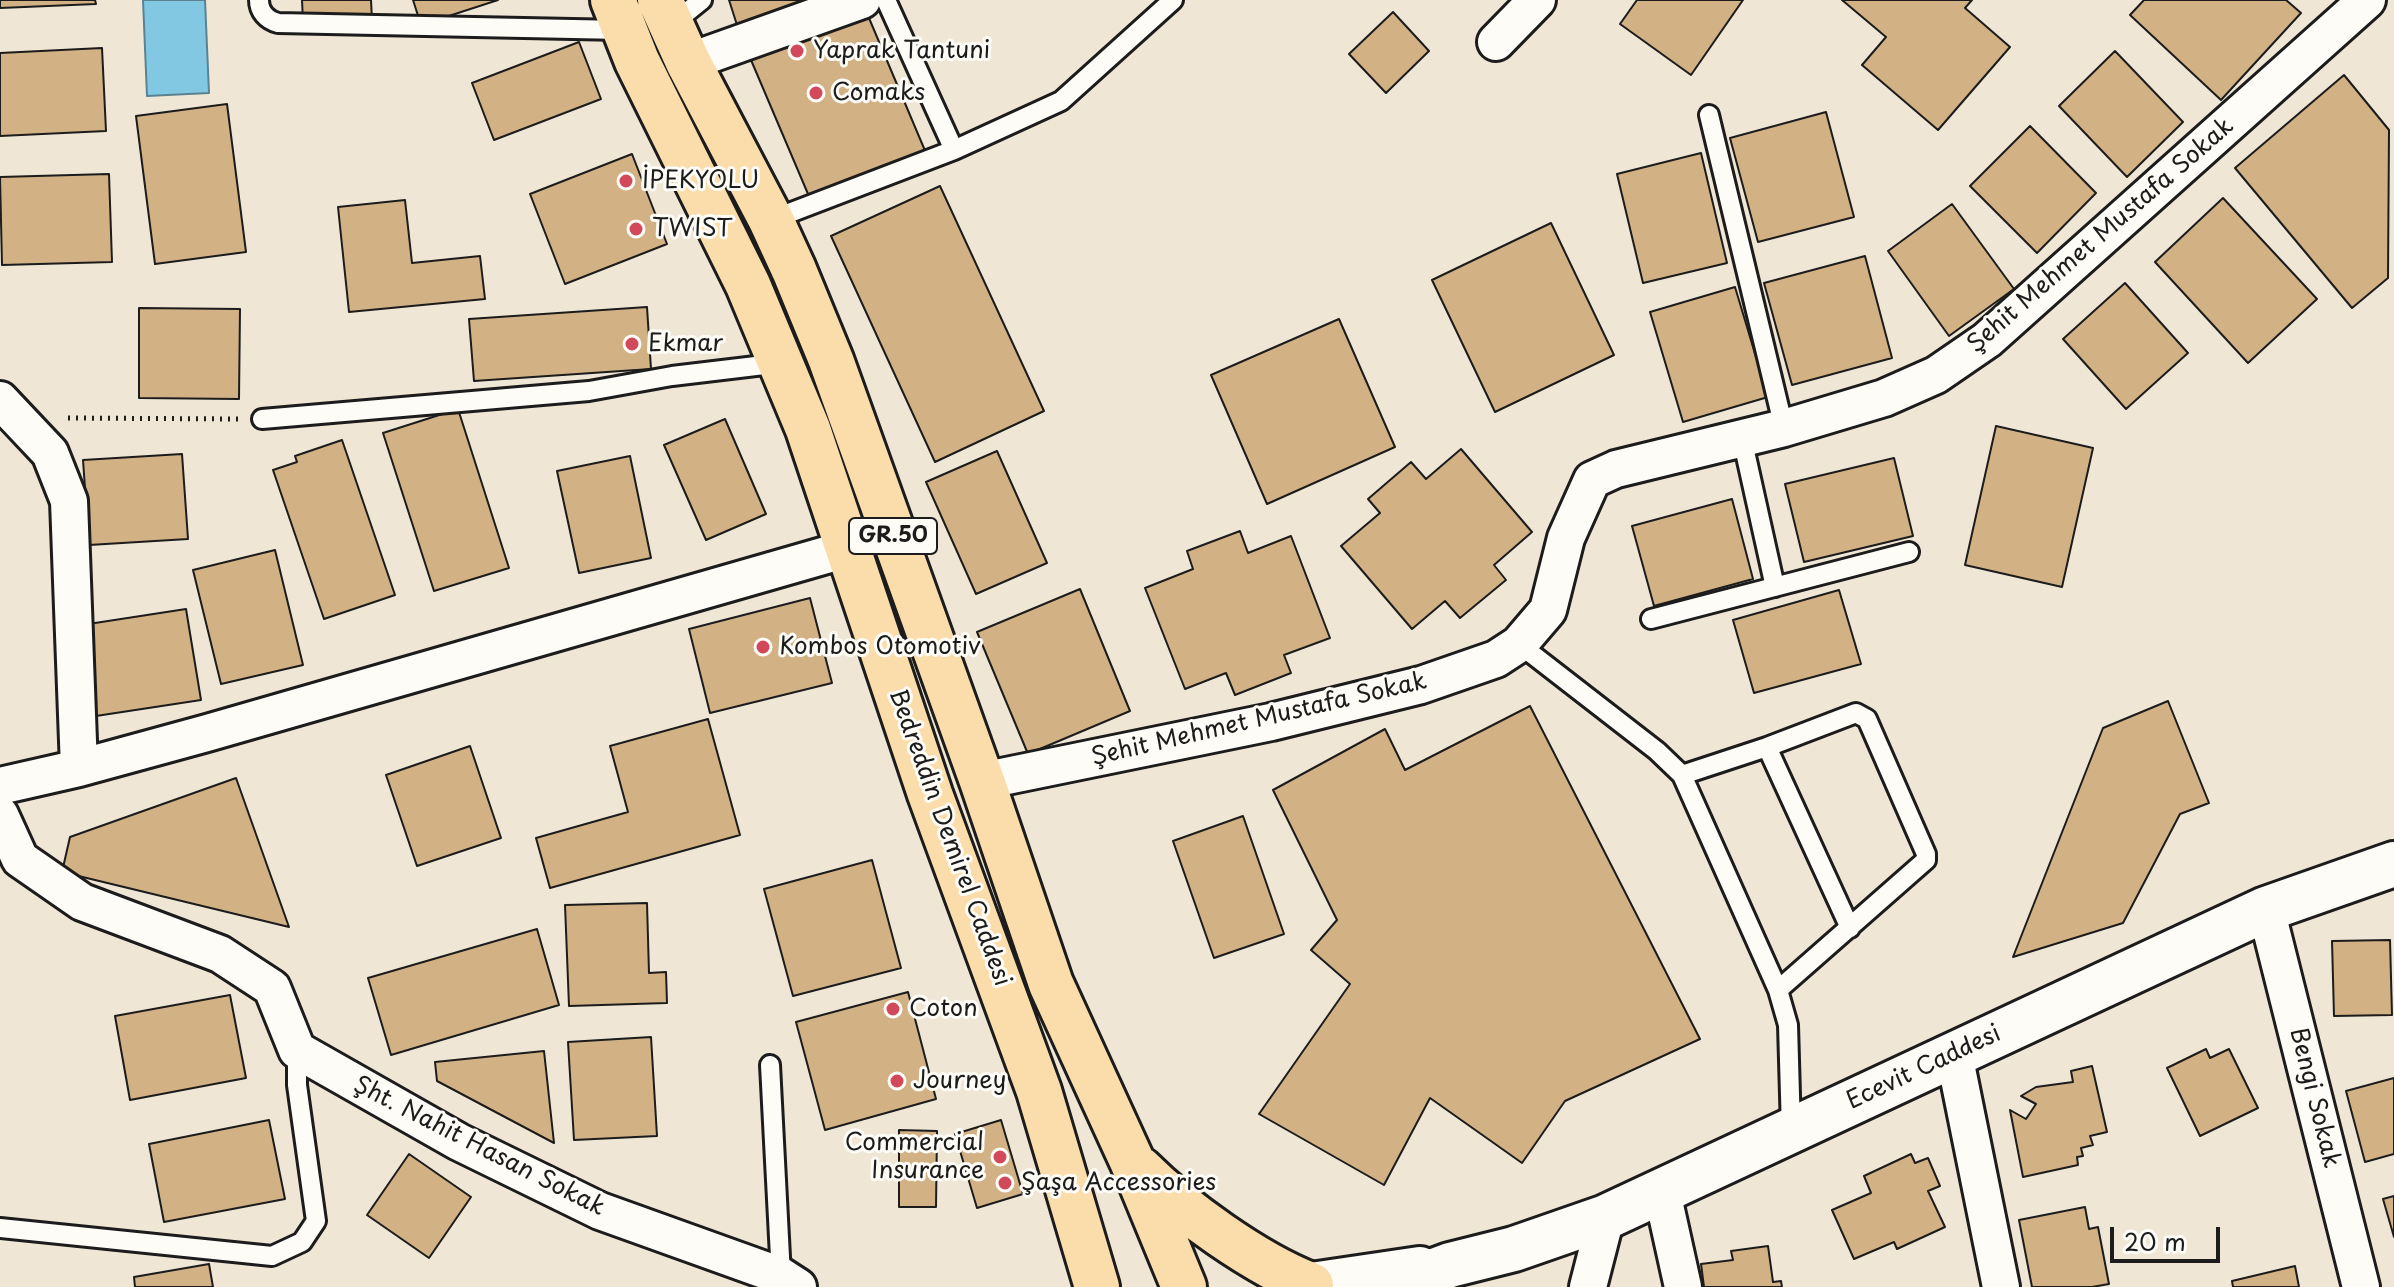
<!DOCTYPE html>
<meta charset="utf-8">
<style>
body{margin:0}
#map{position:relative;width:2394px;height:1287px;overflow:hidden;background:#f0e6d5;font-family:"Playpen Sans",sans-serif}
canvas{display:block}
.scale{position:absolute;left:2110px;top:1227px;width:110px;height:36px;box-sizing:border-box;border:4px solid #1c1c1c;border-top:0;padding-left:10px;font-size:24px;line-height:28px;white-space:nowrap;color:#1c1c1c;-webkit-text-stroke:6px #fdfcf7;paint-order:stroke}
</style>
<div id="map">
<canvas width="2394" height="1287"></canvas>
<div class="scale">20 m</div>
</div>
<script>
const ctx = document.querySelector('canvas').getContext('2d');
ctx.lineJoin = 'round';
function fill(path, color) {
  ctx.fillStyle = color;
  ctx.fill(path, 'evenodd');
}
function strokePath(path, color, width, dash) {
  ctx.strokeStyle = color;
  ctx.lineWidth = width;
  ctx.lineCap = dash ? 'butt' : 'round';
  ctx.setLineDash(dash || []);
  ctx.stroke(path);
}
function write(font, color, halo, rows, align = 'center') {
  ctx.font = font + ' "Playpen Sans",sans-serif';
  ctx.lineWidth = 6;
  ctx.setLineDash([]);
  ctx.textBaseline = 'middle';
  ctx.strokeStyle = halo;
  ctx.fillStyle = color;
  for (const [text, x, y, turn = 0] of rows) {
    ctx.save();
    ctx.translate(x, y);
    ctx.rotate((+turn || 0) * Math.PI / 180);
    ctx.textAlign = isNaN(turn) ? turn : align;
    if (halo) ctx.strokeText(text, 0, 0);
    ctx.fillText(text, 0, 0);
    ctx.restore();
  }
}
const water = new Path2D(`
 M143,0H205L209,93L147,96Z`);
fill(water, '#82c8e3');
strokePath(water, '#598393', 2);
const building = new Path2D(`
 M0,0H95L96,4L0,8Z
 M302,0H371L372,20L303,22Z
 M413,0H498L421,25Z
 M729,0H813L737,25Z
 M1637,0H1743L1691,75L1620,24Z
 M1842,0H1972L1965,8L2010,47L1938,130L1862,65L1886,37Z
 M2144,0H2286L2301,13L2221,100L2130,15Z
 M866,11L926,153L811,201L751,60Z
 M1393,12L1429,51L1386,93L1349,54Z
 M579,42L601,99L494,140L472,83Z
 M102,48L106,131L0,136V53Z
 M2115,51L2183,122L2127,177L2059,106Z
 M2344,75L2389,130L2388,278L2352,308L2235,168Z
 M227,104L246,252L155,264L136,116Z
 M1826,112L1854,217L1758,242L1730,138Z
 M2030,126L2096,193L2037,253L1970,186Z
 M1701,153L1727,263L1643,283L1617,174Z
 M632,154L667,244L565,284L530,194Z
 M109,174L112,262L2,265L0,177Z
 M940,186L1044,411L935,462L831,236Z
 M2223,198L2317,299L2248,363L2155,262Z
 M405,200L412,263L480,256L485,299L349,312L338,207Z
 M1952,204L2014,289L1949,336L1888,251Z
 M1551,223L1614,355L1495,412L1432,280Z
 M1865,256L1892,358L1792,385L1764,283Z
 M2125,283L2188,353L2126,409L2063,339Z
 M1735,287L1768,397L1683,422L1650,312Z
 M647,307L651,369L474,381L469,319Z
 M139,308L240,309L239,399L139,398Z
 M1339,319L1395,447L1267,504L1211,375Z
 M458,409L509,568L434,591L383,433Z
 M725,419L766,514L706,540L664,445Z
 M1996,426L2093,448L2062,587L1965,565Z
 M342,440L395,595L324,619L273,470L297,462L295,456Z
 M1461,449L1532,532L1494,565L1506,580L1460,618L1445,601L1412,629L1341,546L1380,513L1368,499L1411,462L1426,479Z
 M997,451L1047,563L976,594L926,482Z
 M182,454L188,539L89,545L83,460Z
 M630,456L651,558L579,573L557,471Z
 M1894,458L1913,536L1804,562L1785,484Z
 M1732,499L1753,579L1654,606L1632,526Z
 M1240,531L1248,553L1291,536L1330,638L1284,655L1291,673L1235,695L1226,673L1185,689L1145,588L1193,569L1187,551Z
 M275,550L303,665L221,684L193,570Z
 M1080,589L1130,711L1028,754L977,632Z
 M1839,590L1861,664L1754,693L1733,620Z
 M810,598L832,683L710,713L689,629Z
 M186,609L201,700L96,716L82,625Z
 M2168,701L2209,803L2180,814L2123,923L2013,957L2103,728Z
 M1530,706L1700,1039L1565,1101L1522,1163L1430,1098L1384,1185L1259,1114L1350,984L1311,950L1337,920L1273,790L1385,729L1405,770Z
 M708,719L740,835L550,888L536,838L628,812L610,746Z
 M470,746L501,838L417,866L386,775Z
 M236,778L289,927L62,872L70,837Z
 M1243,816L1284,934L1214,958L1173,841Z
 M872,860L901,968L793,996L764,889Z
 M647,903L649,973L666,972L667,1003L569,1006L565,905Z
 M537,929L559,1005L391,1055L368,978Z
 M2390,940L2392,1015L2334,1016L2332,941Z
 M908,992L936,1099L825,1130L796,1022Z
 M230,995L246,1078L130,1100L115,1016Z
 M651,1037L657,1136L574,1140L568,1042Z
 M2206,1049L2210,1058L2229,1049L2258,1108L2200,1136L2167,1068Z
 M544,1051L554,1143L437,1081L435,1062Z
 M2092,1066L2107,1132L2090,1136L2093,1145L2081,1148L2083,1156L2077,1157L2078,1165L2023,1177L2010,1110L2026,1119L2036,1104L2021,1096L2036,1087L2073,1082L2071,1071Z
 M2394,1078V1154L2365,1162L2346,1091Z
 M269,1120L285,1199L164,1222L149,1144Z
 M1001,1120L1023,1194L977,1208L955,1134Z
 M899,1130L937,1131L936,1207H899Z
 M409,1154L471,1197L429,1258L367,1215Z
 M1911,1154L1915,1163L1928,1158L1940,1186L1928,1191L1945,1227L1897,1249L1894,1242L1854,1259L1832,1210L1871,1193L1864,1176Z
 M2394,1196V1237L2383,1199Z
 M2085,1207L2089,1229L2098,1227L2109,1284L2092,1287H2032L2019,1220Z
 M1768,1246L1773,1282L1781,1281L1782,1287H1704L1701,1264L1733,1260L1731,1251Z
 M209,1264L213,1287H135L134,1277Z
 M2295,1266L2299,1287H2233L2232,1281Z`);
fill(building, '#d2b185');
strokePath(building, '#1c1c1c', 2);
const lane = new Path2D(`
 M259,0C259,12 267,20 278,23L622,30
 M886,0L954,150
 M671,25L702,0
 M1709,115L1784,428
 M771,220L954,150L1061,101L1173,0
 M262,419L589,391L672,376L781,363
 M1742,438L1775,587
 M1651,619L1909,552
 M1519,644L1657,751L1682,775L1778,990L1788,1025L1791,1130
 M1767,747L1850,928
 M1682,775L1767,747L1856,713L1867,719L1926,854V860L1778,990
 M770,1065L781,1276
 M0,1228L272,1256L302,1242L316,1221L297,1085V1050`);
const street = new Path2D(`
 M1496,42L1537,0
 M688,62L862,0
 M0,400L50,453L69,501L79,768
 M982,781L1271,722L1421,685L1496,659L1519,644L1548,610L1566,538L1592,480L1616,469L1784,428L1884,398L1936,375L1987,340L2367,0
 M0,786L79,768L207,733L847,549
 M0,815L20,859L82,902L220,954L272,988L297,1050L459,1142L600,1211L781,1276L798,1287
 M2266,909L2361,1287
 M1954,1054L2001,1287
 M1662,1192L1683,1287
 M1588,1287L1606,1217`);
const secondary = new Path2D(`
 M1298,1287L1420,1269
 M1391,1287L1450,1265L1514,1249L1606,1217L2266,909L2394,864`);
const primary = new Path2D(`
 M613,0L637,61L748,285L808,429L930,794L1039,1091L1097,1287
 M660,0L688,62L771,220L794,270L831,360L982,781L1051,984L1132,1161L1184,1287
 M1140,1169C1181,1210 1256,1264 1311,1285`);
strokePath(lane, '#1c1c1c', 24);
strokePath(street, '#1c1c1c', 42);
strokePath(secondary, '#1c1c1c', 50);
strokePath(primary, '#1c1c1c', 50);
strokePath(new Path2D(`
 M68,418L238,419`), '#1c1c1c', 5, [2, 6]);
strokePath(lane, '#fdfcf7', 18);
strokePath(street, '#fdfcf7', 36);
strokePath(secondary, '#fdfcf7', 44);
strokePath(primary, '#fbddab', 44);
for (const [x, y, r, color] of [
 [797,51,8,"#d1495b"],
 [816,93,8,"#d1495b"],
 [626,181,8,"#d1495b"],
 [636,229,8,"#d1495b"],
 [632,344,8,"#d1495b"],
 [763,647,8,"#d1495b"],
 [893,1009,8,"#d1495b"],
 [897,1081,8,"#d1495b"],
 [1000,1157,8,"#d1495b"],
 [1005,1183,8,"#d1495b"]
]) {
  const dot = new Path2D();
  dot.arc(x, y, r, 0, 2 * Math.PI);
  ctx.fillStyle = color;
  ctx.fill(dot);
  strokePath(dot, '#fdfcf7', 3);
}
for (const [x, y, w] of [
 [893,536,88]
]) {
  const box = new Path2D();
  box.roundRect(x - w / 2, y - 18, w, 36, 6);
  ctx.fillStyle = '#fdfcf7';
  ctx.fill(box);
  strokePath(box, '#1c1c1c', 2);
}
write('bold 22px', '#1c1c1c', null, [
 ["GR.50",893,536]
]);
write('24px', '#1c1c1c', '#fdfcf7', [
 ["Yaprak Tantuni",813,51],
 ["Comaks",832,93],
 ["İPEKYOLU",642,181],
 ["TWIST",652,229],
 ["Ekmar",648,344],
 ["Kombos Otomotiv",779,647],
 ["Coton",909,1009],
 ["Journey",913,1081],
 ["Commercial",984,1143,"right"],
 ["Insurance",984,1171,"right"],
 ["Şaşa Accessories",1021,1183]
], 'left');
write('24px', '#1c1c1c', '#fdfcf7', [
 ["Şehit Mehmet Mustafa Sokak",2101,236,-41],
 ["Şehit Mehmet Mustafa Sokak",1259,720,-13],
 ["Bedreddin Demirel Caddesi",949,838,70],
 ["Ecevit Caddesi",1924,1068,-25],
 ["Bengi Sokak",2314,1098,76],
 ["Şht. Nahit Hasan Sokak",479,1147,27]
]);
</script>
